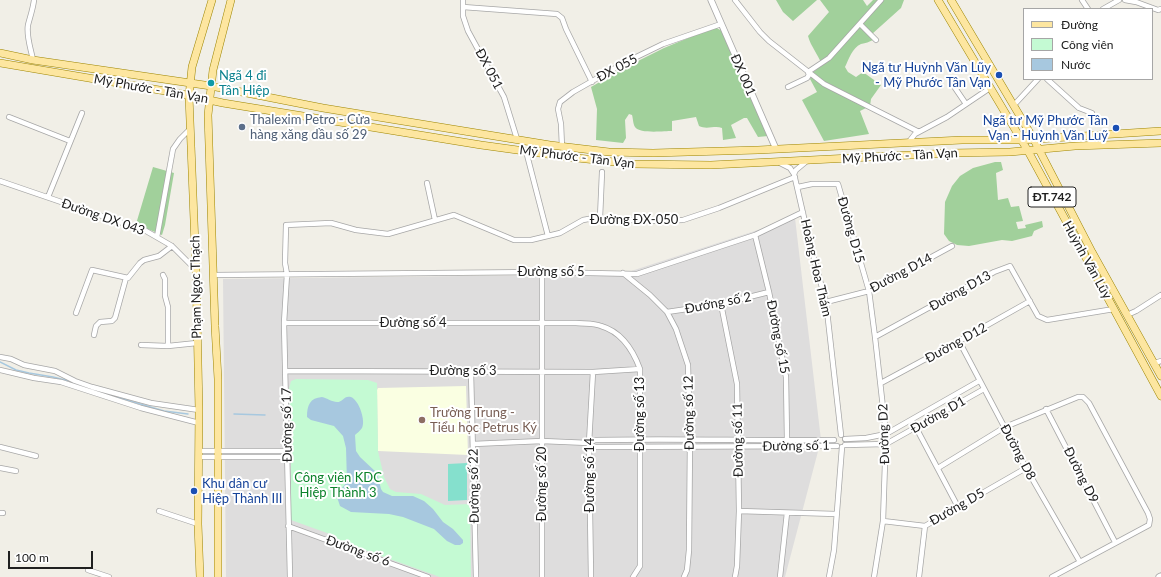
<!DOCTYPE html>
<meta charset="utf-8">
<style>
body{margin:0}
#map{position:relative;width:1161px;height:577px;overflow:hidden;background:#f1efe7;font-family:Lato,sans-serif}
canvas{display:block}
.legend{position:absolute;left:1023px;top:8px;width:130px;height:72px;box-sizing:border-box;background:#fff;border:1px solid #a6a6a6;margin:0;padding:5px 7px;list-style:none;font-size:12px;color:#202020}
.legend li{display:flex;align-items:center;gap:8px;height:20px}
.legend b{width:20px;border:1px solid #a6a6a6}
.scale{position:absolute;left:8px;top:551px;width:85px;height:18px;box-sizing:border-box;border:2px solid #202020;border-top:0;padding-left:5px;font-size:12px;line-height:14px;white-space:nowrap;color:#202020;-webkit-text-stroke:3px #fff;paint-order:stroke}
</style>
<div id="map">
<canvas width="1161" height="577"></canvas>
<ul class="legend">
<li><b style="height:5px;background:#fde6a0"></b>Đường</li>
<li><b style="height:11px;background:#c4fad3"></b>Công viên</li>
<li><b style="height:11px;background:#a7c8df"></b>Nước</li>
</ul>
<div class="scale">100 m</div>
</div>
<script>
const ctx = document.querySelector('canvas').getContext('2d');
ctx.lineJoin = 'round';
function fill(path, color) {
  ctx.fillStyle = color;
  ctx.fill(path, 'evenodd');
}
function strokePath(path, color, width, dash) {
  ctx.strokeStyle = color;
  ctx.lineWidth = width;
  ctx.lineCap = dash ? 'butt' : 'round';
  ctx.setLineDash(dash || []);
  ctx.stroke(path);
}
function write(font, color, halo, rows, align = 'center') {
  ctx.font = font + ' Lato,sans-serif';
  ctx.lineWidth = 4;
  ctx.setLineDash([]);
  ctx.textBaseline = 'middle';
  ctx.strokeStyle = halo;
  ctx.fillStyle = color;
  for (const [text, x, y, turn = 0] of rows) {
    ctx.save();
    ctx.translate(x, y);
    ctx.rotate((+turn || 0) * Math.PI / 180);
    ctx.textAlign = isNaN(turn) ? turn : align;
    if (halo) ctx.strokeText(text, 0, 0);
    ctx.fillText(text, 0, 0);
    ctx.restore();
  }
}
fill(new Path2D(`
 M795,218L821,440L785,577H226L223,279L622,274Z`), '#dedddd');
fill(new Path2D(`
 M466,386L468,455L378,451L377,390L378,388Z`), '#faffe2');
fill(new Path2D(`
 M776,0H817L793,21L783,12Z
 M820,0H863L867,6L873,0H904L901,8L872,34L873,40C869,42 866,43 861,44C852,48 849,59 845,67L848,72L856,77L863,72L881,85L871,99L870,106L860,111L869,134L824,141L802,100L817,92L810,79L812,73L822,65C818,54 811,47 808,36L829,12Z
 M715,27L722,31L768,136L758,137L747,118H744L731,125L736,138L723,140L722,128C715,125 707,130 699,126L696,117L672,121V131C664,131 639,134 635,127C633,124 633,118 632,115L629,114L625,120L626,138L623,143L596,140L597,109L591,87L626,67L664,48Z
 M995,162H1001L1003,170L996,173L998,200L1008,198L1011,207L1019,206L1023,221L1016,222L1018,229L1026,228L1025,225L1042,221L1043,227L1034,231L1032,236L1012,241L1002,240L969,246L957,245L949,241L944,234L945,202L952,186L960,176L973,168Z
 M153,167L174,173L165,225L162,235L136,224Z`), '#a1d09b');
fill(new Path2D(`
 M296,379L368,380L377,383L378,451L384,477L390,489L396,492L421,494L445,505L470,504L471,577H440L345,543L327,533L291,520V432L289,389L291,381Z`), '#c4fad3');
fill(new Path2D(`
 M467,463V500L448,501V464Z`), '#85e0cd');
fill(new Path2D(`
 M322,397C327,398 332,402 337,402C343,402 344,395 351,397C359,400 366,421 362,428C360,431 357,433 355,435L356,451L360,457L377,473L381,489L383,492L392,496H413L424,501L433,509L443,522L453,529L463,540V543L460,545H455L447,541L434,529L403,517L389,514L351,512L340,506L337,497L338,493L347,482L346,448L343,436L334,426L311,420L307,417C307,405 310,398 322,397Z`), '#a7c8df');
strokePath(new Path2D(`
 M0,362L16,370L29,373L53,377L69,381L70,380
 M103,393L164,411L188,414
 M234,414L265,415`), '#a7c8df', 1.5);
const minor = new Path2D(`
 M463,0V16L468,31L504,97L517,139
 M735,0L760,32L769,41L824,84L919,132
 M1082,0L1088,9
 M1125,0L1136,2L1158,10L1161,9
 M463,7L557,14L562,18L566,29L592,82
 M1103,9L1119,0
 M860,24L876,40
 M33,60C31,49 26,36 28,25C30,17 33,9 34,0
 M808,72L829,58L881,0
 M1047,79L1079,108L1092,113
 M953,85L966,104
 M788,87L807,78L809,75L808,72
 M1014,105L1038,79
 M9,117L70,141
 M908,143L915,134L947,117L990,88
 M562,147L561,124L558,109L560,102L573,92L624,63L663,44L721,24
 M526,151L548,236
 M780,163L790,168L794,174L811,248L826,302L841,435
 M794,174L796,170L808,160
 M0,181L146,231L172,246L196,270
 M427,183L435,220
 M798,187L812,184H838L869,291L875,337L886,434L883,521L874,577
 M48,197L82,113
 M600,218L602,172
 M755,235L769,292L786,377L787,440
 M157,237L173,149L180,139L190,129
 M623,273L650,295L667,312L676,329L688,365L690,440L689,550L687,570L684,577
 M163,275L165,279V296L168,307V346
 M214,275L542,272L637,274L755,235L803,212
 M826,302L869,291L952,246
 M721,304L737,384L739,511L737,566L735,577
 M667,312L721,304L769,292
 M76,313L92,270L128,278L140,263L144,260L159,256L172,246
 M1127,315L1136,311L1161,295
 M284,323H576C584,324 594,323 601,326C622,332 633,350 640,369V566L633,577
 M94,335L96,326L100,322L112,321L115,318L126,278
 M875,337L994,272L1010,266L1038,316L1047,320L1114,309
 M959,341L1026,468L1080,562
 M141,345L168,346L197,343
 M0,357L11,359L24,365L55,371L75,381L92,387L151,403L199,410
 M1155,363L1161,361
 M0,370L34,378L61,382L141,408L199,423
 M286,371L593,372L640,369
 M471,372L476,577
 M881,383L959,341L1030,301
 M1046,409L1115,542
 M912,420L958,507
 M845,439L866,438L886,434L979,381
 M589,443L594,447L837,446
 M473,444L542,441L589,443L595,440C674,438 754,441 834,440
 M845,445L886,444L984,389
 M0,447L36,456
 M200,451H287
 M200,457H287
 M0,468L16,471
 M938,468L1005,427L1078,397H1083L1089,403L1148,513L1150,519L1149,525L1052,577
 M159,511L198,524
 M739,511L836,514
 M0,513H3
 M883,521L925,526L1026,468
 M288,526L428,577
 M88,570L109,577
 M290,577L284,323L287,274L285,263L286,225L331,223L356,230L388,234L454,215L514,240H531L560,233L583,220L594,218L648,221L683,220L719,208L795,177
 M542,577V272
 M591,577L589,443L593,372
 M780,577L787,513
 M829,577L834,550L842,447
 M919,577L925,526`);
const tertiary = new Path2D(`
 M711,0L776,149
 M1159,577L1161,576`);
const primary = new Path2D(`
 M938,0L1028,151L1161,396
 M951,0L1033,138L1092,252L1161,376
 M0,53L33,60L211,86L323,108L550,145L609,152L653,153L758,150L962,140H1021L1161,131
 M0,63L177,93L223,103L481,145L568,157L633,164L711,165L950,153L1010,152L1075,146L1161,143
 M200,577L198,524L199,410L196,270L189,96L192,67L212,0
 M218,577V379L215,326L208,115L213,70L231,0`);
strokePath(minor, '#a7a7a7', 6);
strokePath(tertiary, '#a7a7a7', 7);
strokePath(primary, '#9d8500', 8);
strokePath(minor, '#fff', 4.5);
strokePath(tertiary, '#fff', 5.5);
strokePath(primary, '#fde6a0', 7);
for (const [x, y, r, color] of [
 [999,75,4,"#1a4fb4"],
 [211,83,4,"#0f9aa8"],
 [242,127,4,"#5c6f8a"],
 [1116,128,4,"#1a4fb4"],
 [422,420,4,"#8d6e63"],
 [194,491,4,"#1a4fb4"]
]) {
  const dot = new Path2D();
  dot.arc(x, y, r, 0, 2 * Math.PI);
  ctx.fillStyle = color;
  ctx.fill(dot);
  strokePath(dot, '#fff', 1.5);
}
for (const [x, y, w] of [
 [1052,197,48]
]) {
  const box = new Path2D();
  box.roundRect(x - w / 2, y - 10, w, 20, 3);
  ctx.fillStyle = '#fff';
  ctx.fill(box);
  strokePath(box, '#202020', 1);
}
write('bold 12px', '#202020', null, [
 ["ĐT.742",1052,197]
]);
write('13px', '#202020', '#fff', [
 ["ĐX 055",617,68,-28],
 ["ĐX 051",489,69,62],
 ["ĐX 001",743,75,66],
 ["Mỹ Phước - Tân Vạn",151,89,10],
 ["Mỹ Phước - Tân Vạn",900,156,-3],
 ["Mỹ Phước - Tân Vạn",577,157,7],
 ["Đường DX 043",103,217,19],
 ["Đường ĐX-050",634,220],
 ["Đường D15",851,230,74],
 ["Huỳnh Văn Lũy",1087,260,61],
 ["Hoàng Hoa Thám",816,268,77],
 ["Đường số 5",551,272],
 ["Đường D14",901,273,-28],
 ["Phạm Ngọc Thạch",196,287,-91],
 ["Đường D13",960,291,-29],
 ["Đướng số 2",718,303,-11],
 ["Đường số 4",413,323],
 ["Đường số 15",778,337,79],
 ["Đường D12",956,343,-29],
 ["Đường số 3",463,371],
 ["Đường số 12",689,413,-91],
 ["Đường số 13",640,414,-90],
 ["Đường D1",938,415,-30],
 ["Đường số 17",287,425,-91],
 ["Đường D2",884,434,-92],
 ["Đường số 11",738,440,-91],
 ["Đường số 1",796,446,-1],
 ["Đường D8",1018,452,62],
 ["Đường số 14",590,475,-90],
 ["Đường D9",1081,475,63],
 ["Đường số 20",542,484,-90],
 ["Đường số 22",474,486,-91],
 ["Đường D5",957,507,-30],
 ["Đường số 6",358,551,20]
]);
write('13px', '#164399', '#fff', [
 ["Ngã tư Huỳnh Văn Lũy",991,68],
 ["- Mỹ Phước Tân Vạn",991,83],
 ["Ngã tư Mỹ Phước Tân",1108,121],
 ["Vạn - Huỳnh Văn Luỹ",1108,136],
 ["Khu dân cư",202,484,"left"],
 ["Hiệp Thành III",202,499,"left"]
], 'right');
write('13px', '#0d838f', '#fff', [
 ["Ngã 4 đi",219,76],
 ["Tân Hiệp",219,91]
], 'left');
write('13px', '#4e5e75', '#fff', [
 ["Thalexim Petro - Cửa",250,120],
 ["hàng xăng dầu số 29",250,135]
], 'left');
write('13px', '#785e54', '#fff', [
 ["Trường Trung -",430,413],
 ["Tiểu học Petrus Ký",430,428]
], 'left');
write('13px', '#0b822a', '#fff', [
 ["Công viên KDC",338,478],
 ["Hiệp Thành 3",338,493]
]);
</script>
